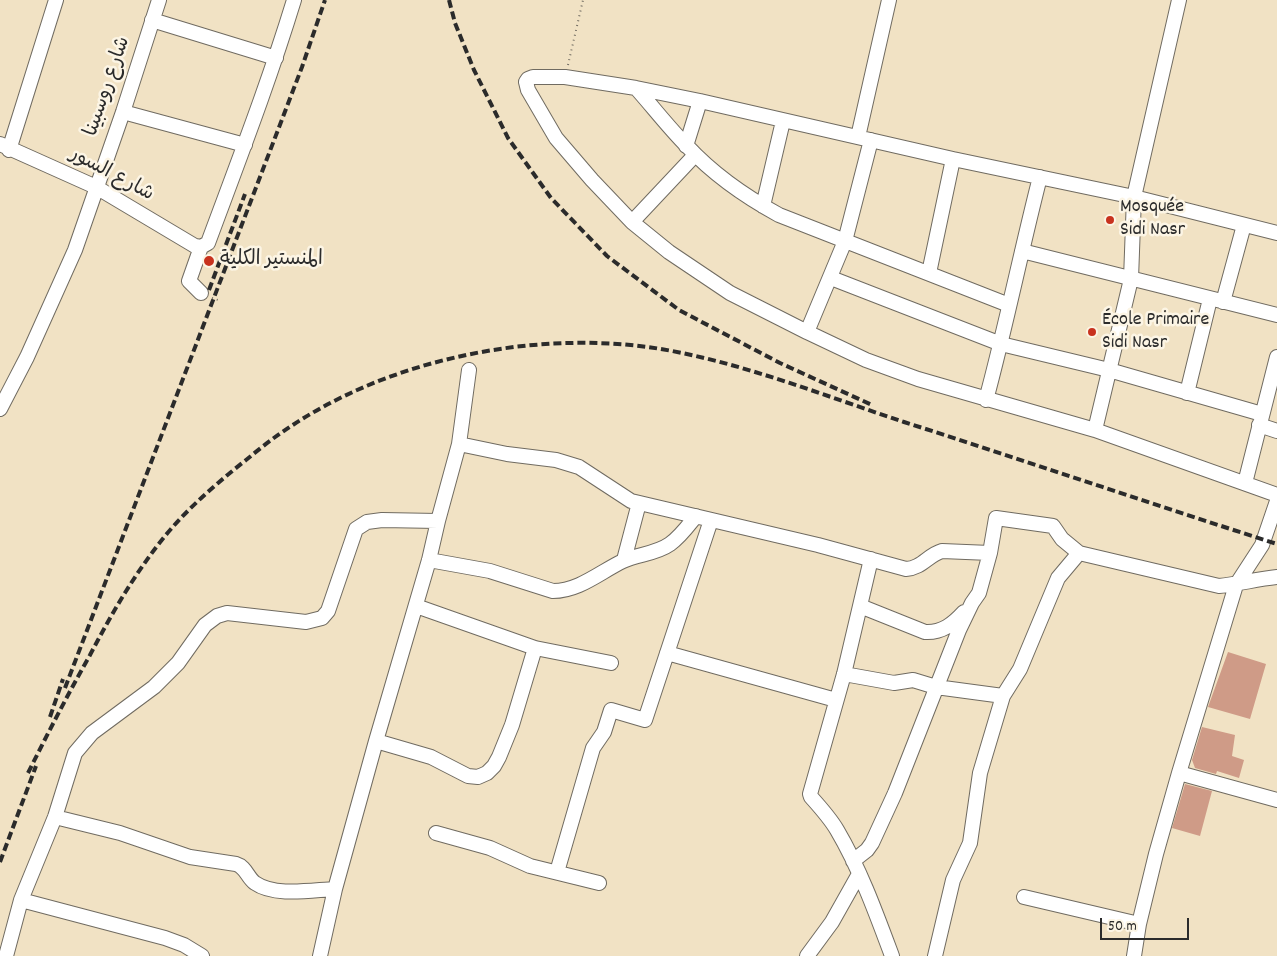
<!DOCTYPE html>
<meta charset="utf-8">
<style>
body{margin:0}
#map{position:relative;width:1277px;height:956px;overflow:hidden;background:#f1e2c4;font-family:Dekko,sans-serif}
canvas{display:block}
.scale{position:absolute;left:1100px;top:918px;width:89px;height:22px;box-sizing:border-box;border:2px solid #2b2b2b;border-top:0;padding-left:6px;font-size:15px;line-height:18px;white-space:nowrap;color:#2b2b2b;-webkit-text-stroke:4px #fcf5e5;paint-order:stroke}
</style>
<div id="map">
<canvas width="1277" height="956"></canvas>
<div class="scale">50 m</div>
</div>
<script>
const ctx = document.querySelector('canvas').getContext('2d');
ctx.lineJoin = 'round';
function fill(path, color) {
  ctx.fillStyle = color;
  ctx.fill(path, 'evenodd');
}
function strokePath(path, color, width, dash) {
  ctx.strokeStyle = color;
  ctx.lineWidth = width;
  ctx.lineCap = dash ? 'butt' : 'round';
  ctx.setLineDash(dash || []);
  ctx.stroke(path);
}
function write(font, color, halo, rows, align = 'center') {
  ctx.font = font + ' Dekko,"Playpen Sans Arabic",sans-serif';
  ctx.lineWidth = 5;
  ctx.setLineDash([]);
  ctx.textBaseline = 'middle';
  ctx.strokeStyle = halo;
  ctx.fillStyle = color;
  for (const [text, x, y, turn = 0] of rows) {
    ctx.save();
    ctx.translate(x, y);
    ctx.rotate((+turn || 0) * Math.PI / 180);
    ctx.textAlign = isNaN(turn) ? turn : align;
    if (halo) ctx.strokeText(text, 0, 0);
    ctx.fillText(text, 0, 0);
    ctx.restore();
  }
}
fill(new Path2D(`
 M1228,652L1266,664L1250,719L1208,707Z
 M1202,727L1235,735L1232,756L1244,760L1239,778L1217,771L1216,774L1195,768L1192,760Z
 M1185,784L1212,791L1200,836L1172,828Z`), '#cf9b87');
const street = new Path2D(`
 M152,20L276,58
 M636,88C653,107 669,128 687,146C713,174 746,197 779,215L1009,305
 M123,112L245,145
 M858,137L889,0
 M0,144L96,187L195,246L201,247
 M686,146L700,101
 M9,150L56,0
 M763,206L783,121
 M632,222L695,155
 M1277,233L1134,197L953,159L700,101L636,88L565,77H533L528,79L526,82L528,90L556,138L592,180L632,222L669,252L730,293L807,332L866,360L918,379L1095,430L1277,495
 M1022,251L1277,315
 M929,273L953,159
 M831,278L1001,344L1109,370L1262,414
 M201,293L189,281L201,247L208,243C238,162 269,82 294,0
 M1223,302L1244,225
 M807,332L845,241L871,140
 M1187,393L1210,299
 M986,400C1006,326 1021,251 1040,177
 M0,409L27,357L75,250L123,112L159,0
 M1259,425L1277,431
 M1095,430L1131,279L1134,197L1179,0
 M459,444L507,454L556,460L579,467L631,501L818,545L906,569C922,568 928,555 942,551L990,553L996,518L1053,526L1062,539L1079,553L1219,586C1239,584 1257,579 1277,577
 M1245,483L1277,357
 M871,559L844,674L810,794L811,797C820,807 830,818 837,830C860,869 876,913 892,956
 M429,560L490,571L553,591C579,591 600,572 623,561C638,554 656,554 670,544C680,537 688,526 696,516
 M624,560L639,503
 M416,606L535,648L611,663
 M860,606L925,632C942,633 953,624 964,612
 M667,653L836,700
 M844,674L894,683L913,680L936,687L1003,696
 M376,741L431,757L468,776L478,777L487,773L494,766L499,757L512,725L535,648
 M1179,773L1277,800
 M55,817L120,833L190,857L236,864C246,867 247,877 255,883C275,897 312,890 335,889
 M436,833L490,848L530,866L599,883
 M853,861L867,850L872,843L895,793L959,630L972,603L979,593L990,553
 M557,872L593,748L604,732L611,710L645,720L711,520
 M1024,897L1139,924
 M21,900L55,817L75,753L92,733L154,687L178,663L205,625L217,616L227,613L306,622L322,618L328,611L356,529L367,522L382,520L438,521
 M6,956L21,900L165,938L184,945L202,956
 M320,956L335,889L376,741L429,560L438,521L459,444L469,370
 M807,956L832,922L859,874
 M935,956L953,880L970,843L980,773L1003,696L1020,669L1058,578L1079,553
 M1134,956L1139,924L1156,854L1179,773L1236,585L1262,545L1277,501`);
strokePath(street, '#706b61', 16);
strokePath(new Path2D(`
 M568,65L583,0
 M212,298L221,301`), '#706b61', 2, [1, 4]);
strokePath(street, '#fff', 14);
strokePath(new Path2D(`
 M449,0L455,23L474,70L508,138L551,198L607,256L679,310L780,363L872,405
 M209,290L245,194
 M65,688L302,67L325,0
 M50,717L63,679
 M28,773C48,733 68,694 90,655C112,613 135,573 165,536C189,507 217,483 246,460C257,451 269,441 281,433C383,361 526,331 648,347C733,359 822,395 904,422C1029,462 1152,504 1277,544
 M0,862L36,766`), '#2b2b2b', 4, [8, 4]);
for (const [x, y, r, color] of [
 [1110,220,5,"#c8321e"],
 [209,261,6,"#c8321e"],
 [1092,332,5,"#c8321e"]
]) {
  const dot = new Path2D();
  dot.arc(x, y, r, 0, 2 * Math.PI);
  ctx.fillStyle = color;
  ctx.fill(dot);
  strokePath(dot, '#fcf5e5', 2);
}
write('20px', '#2b2b2b', '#fcf5e5', [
 ["شارع روسبينا",109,87,-71],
 ["شارع السور",111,176,28]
]);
write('20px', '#2b2b2b', '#fcf5e5', [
 ["Mosquée",1120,208],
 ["Sidi Nasr",1120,231],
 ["المنستير الكلية",220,261],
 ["École Primaire",1102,321],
 ["Sidi Nasr",1102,344]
], 'left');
</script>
